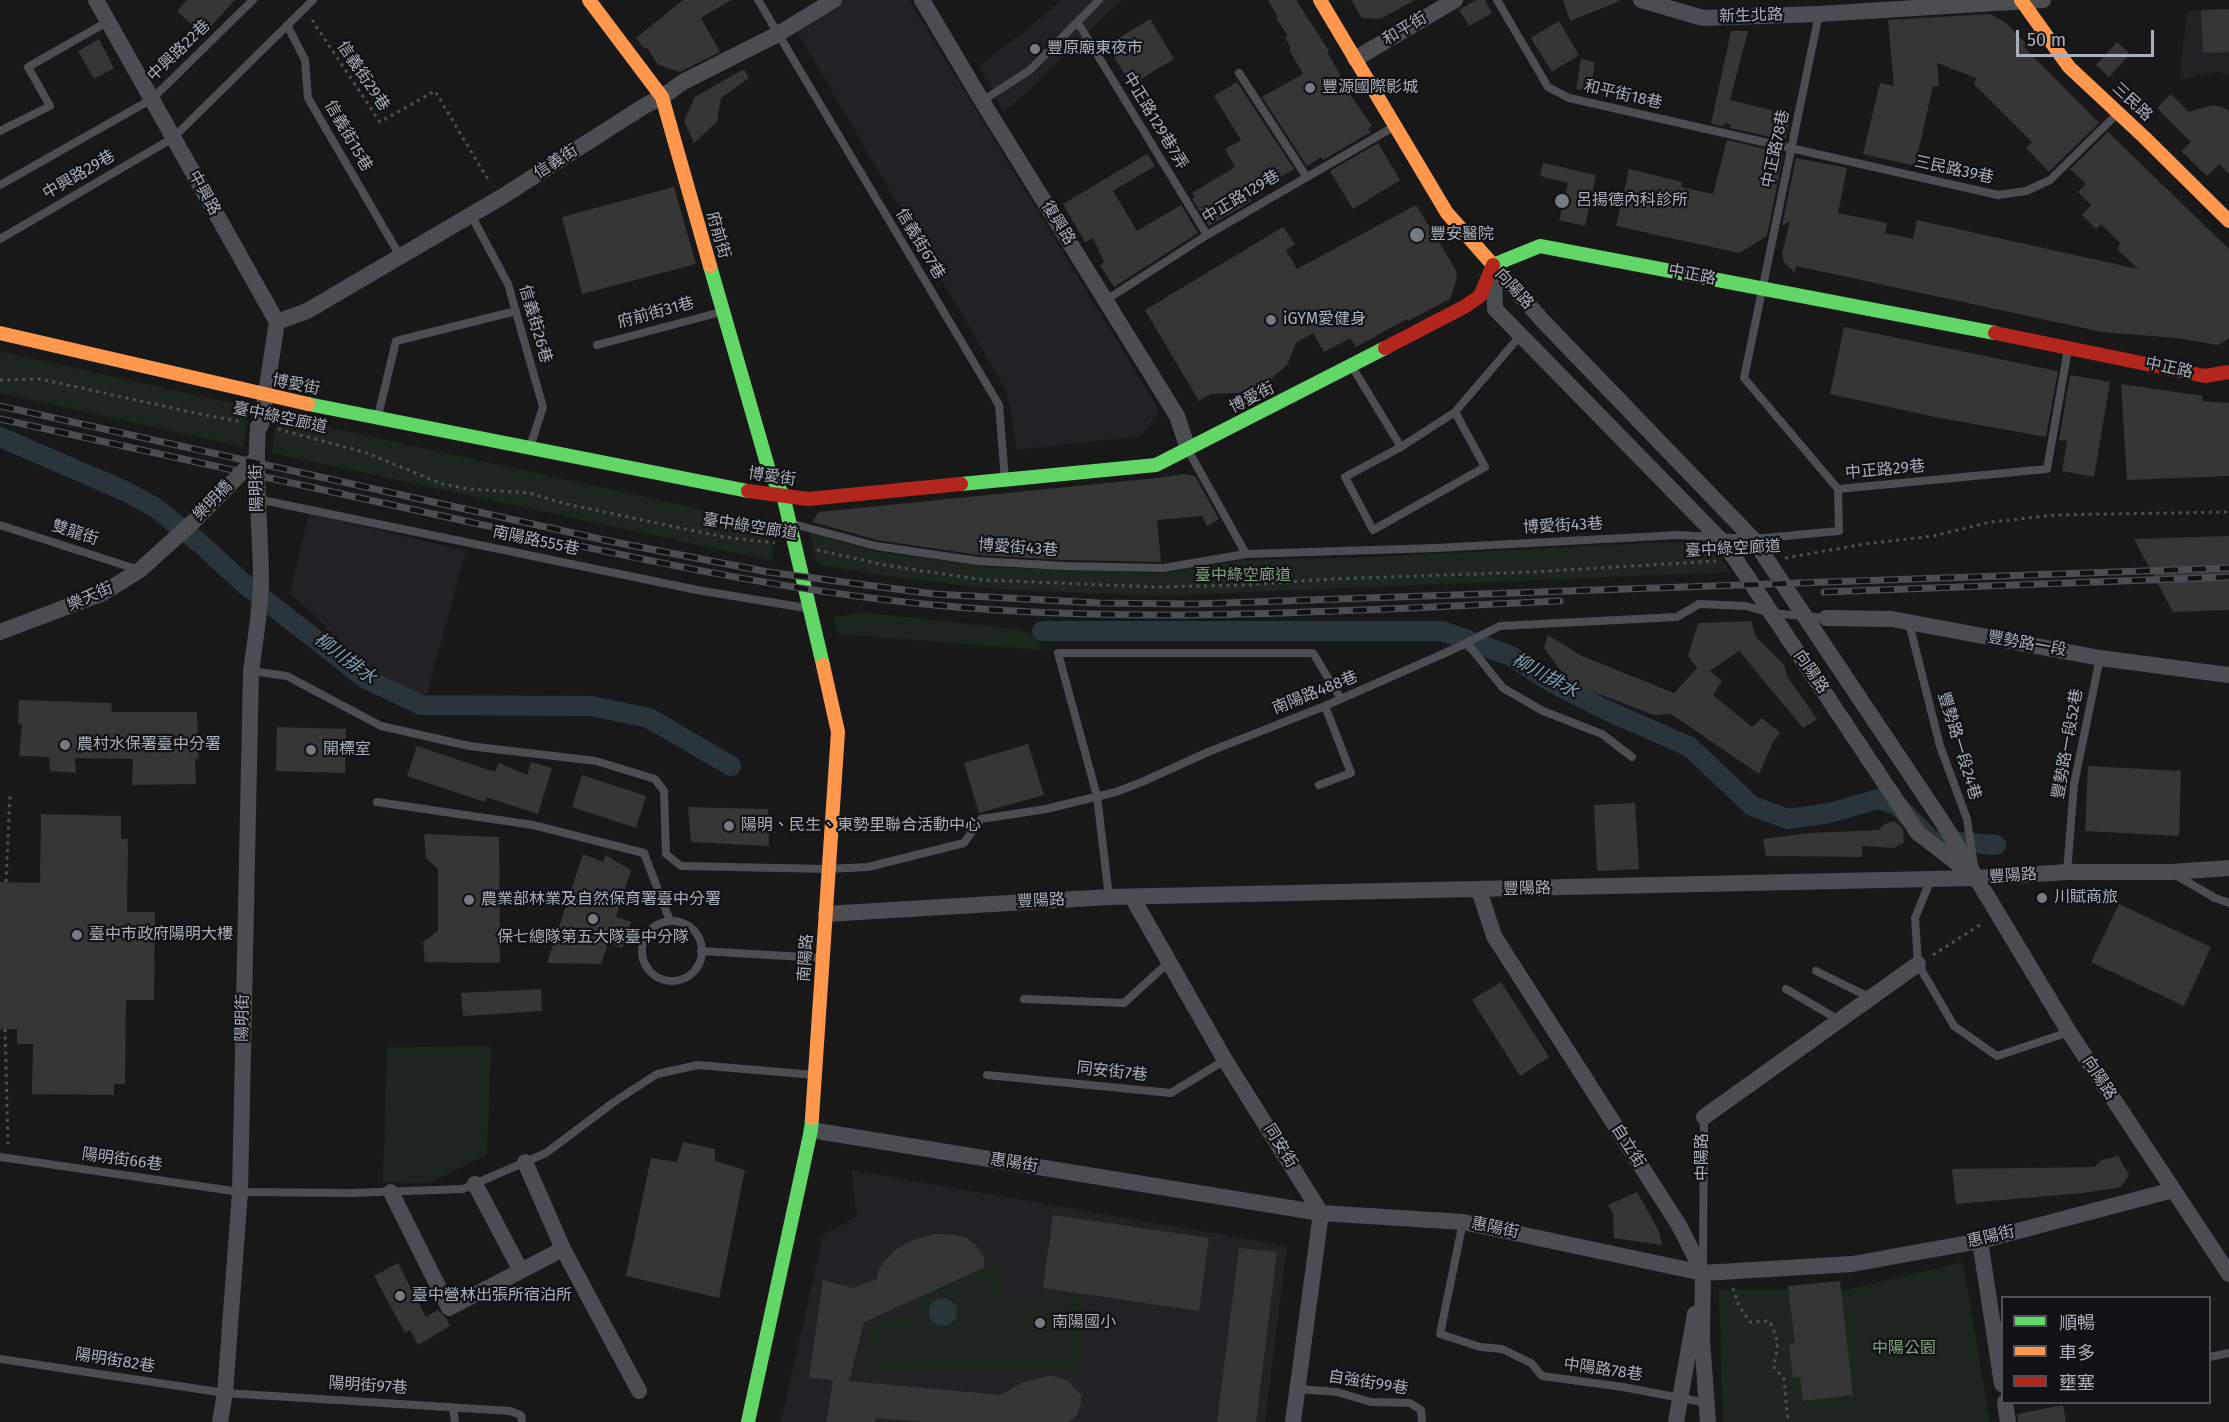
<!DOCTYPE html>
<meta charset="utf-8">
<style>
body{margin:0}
#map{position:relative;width:2229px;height:1422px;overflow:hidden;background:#181818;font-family:"Fira Sans","Noto Sans TC",sans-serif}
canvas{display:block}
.legend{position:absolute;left:2001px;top:1296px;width:210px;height:108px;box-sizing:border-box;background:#121214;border:2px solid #4e5156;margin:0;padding:8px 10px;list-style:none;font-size:18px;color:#a8afb9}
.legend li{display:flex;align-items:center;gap:12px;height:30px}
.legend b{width:30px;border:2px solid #4e5156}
.scale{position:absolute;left:2016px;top:30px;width:138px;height:27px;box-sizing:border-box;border:3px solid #a8afb9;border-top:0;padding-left:8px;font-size:18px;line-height:21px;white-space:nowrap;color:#a8afb9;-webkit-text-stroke:4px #121214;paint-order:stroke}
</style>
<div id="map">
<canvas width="2229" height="1422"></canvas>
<ul class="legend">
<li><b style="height:8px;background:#63d668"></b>順暢</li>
<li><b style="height:8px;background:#ff974d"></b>車多</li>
<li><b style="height:8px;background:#b3261e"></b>壅塞</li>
</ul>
<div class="scale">50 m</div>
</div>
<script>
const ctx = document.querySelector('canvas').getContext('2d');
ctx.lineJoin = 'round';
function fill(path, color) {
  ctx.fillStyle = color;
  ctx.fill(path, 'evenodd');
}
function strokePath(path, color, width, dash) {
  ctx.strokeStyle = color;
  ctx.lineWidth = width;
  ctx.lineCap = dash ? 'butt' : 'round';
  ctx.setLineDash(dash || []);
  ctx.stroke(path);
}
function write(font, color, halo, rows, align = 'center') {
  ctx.font = font + ' "Fira Sans","Noto Sans TC",sans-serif';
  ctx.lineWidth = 4.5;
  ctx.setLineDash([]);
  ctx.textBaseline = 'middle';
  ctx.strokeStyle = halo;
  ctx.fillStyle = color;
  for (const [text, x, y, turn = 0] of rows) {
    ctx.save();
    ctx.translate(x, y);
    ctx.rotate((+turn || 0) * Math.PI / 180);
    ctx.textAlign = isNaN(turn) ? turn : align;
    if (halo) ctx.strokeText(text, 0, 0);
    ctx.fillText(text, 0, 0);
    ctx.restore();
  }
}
fill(new Path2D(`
 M842,0H909L1159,410L1142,436L1017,450L1007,392L795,28Z
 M1062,0H1122L1027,92L1003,112L979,65L1022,33Z
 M2187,11L2229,12V75L2217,72L2179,80Z
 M309,513L466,551L427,694L407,693L384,682L290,593Z
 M851,1170L1287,1246L1265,1422H781L823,1235L857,1216Z`), '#222224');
fill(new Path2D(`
 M0,351L245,406L248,412L243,447L0,393Z
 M282,417L750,520C774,530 771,536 773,561L272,453L276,421Z
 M809,533L878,552L993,567L1163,573L1242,560L1392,556L1667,542L1705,543L1715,548L1730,572L1156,596L993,589L894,577L818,565Z
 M860,612L1016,629L1037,636L1041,650L837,634L833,618Z
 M491,1046L487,1155L429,1184L383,1182L387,1047Z
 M1001,1261V1296L1083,1298L1082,1371L999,1369L863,1373L869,1332L919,1309L910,1302Z
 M1963,1262L1990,1422H1723L1719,1290H1846Z`), '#1d251e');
fill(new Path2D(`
 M929 1312a14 14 0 1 1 28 0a14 14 0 1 1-28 0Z`), '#2a353b');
strokePath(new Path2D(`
 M0,437L127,492L156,508L202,545L242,582L366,679L421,705L591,706L649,718L731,766
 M1042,631H1442L1511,656L1551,682L1604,709L1690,747L1752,806L1788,819L1830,813L1878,799L1897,805L1931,840L1996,845`), '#2a353b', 20);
fill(new Path2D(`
 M187,0H235L203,35L177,11Z
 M683,0H731L701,18L720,52L680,72L658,65L647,48L645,49L636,38Z
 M1268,0H1296L1329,51L1327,52L1346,85L1344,86L1372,126L1368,128L1371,132L1323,160L1321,157L1307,166L1262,97L1303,74L1289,50L1291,48L1285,37L1288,36L1276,18L1278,17Z
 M1351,0H1415L1380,19L1362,18Z
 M1476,0H1485L1492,13L1469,26L1459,10Z
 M1563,0H1620V1L1570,21Z
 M2229,9V52L2203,53L2201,10Z
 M1990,14L2006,23L2027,45L2024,47L2099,123L2049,172L2026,148L2032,142L1974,84L1976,78L1937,63L1939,86H1933L1915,166L1863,154L1880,83L1894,86L1888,20Z
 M1150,19L1174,59L1131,85L1107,45Z
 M1559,21L1579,55L1552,72L1531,38Z
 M1731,31H1748L1730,100L1791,115L1785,140L1730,128L1731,125L1724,123V126L1711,124Z
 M99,39L114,68L94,79L78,51Z
 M2117,42L2130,54L2109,77L2096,65Z
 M1581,59L1595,62L1590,91L1576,89Z
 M744,69L749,78L721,98L717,122L694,143L684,121L695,97Z
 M1237,82L1294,169L1249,196L1252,201L1209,226L1192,199L1195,197L1192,193L1235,167L1225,149L1241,140L1214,96Z
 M2171,94L2189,112L2212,105L2222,107L2229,111V174L2219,164L2207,176L2181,151L2191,142L2157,108Z
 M2108,132L2229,249V338L2218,345L2177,338L2102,332L1796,266L1795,273L1784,262L1782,254L1790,221L1782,226L1796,158L1847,168L1838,213L1887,223L1885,233L1913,239L1917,220L2138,269L2118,250L2120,243L2101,224L2096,229L2082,215L2091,205L2078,192L2086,184L2070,169Z
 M1727,140L1782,153L1781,155H1783L1767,236L1739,253L1616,226L1629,169L1682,182L1681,187L1713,194Z
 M1378,143L1400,180L1353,209L1330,171Z
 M1147,154L1155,166L1113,191L1137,231L1181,205L1198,233L1114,287L1100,265L1104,262L1093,238L1085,242L1063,204Z
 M1543,163L1596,175L1585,226L1559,220L1568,183L1540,176Z
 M674,187L696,264L582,294L562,217Z
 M1416,205L1456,270L1457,278L1450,299L1408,321L1407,319L1356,347L1350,338L1324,352L1313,333L1296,343L1287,365L1270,380L1238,393L1210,394L1199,401L1145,310L1283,227L1295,244L1286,250L1297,269Z
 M1844,327L2058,371L2046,437L1935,417L1830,394Z
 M2070,375L2110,382L2094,477L2062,471L2067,441L2059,440Z
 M2121,384L2203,396L2202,401L2229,403V476L2127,480Z
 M1183,474L1195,476L1219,519L1207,526L1202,516L1157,520L1161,562L1065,560L979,555L877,540L812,522L819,512L1157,478Z
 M2229,536V610L2173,612L2134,539Z
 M1751,621L1756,637L1784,665L1787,676L1817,719L1803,728L1739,651L1710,671L1722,681L1713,695L1752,727L1762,718L1780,733L1772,744L1759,774L1671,714L1654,715L1570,683L1544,648L1548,635L1582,656L1674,693L1697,668L1688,656L1698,623Z
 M19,700L111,703L112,712H197L199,759H195L196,784L132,785L133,759L75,758L76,773L50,771L49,757L19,756L22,724L18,723Z
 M277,727L346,729L345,773L276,771Z
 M1028,744L1044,795L979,813L964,763Z
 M417,746L495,772L499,763L527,775L531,762L552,768L538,814L486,797L485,802L407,776Z
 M2088,766L2181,771L2179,836L2085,831Z
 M582,775L646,796L636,828L572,807Z
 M1635,803L1639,869L1597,871L1594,805Z
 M688,807L768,809L769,846L691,842Z
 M41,814L121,816V839H128L127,912H155L154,1000H126L125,1084H114V1095L32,1094L33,1044H17V1029H0V882L40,883Z
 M1894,821L1903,829L1904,842L1894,848L1862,846V857L1766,856L1763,839L1809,833L1879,830L1883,825Z
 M424,834L499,837L500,963L425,962L423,942L438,931V869L426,858Z
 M583,854L603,862L606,855L631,870L616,917L631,922L622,948L608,943L601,964L547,963Z
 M2119,904L2211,947L2184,1006L2091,962Z
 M1501,982L1549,1057L1520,1076L1472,1000Z
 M541,989L542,1011L463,1016L461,993Z
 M683,1142L715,1149V1161L745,1170L719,1298L626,1276L651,1158L677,1162Z
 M2118,1156L2129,1175L2121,1187L2083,1193L1956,1204L1952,1169L2094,1167L2102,1160Z
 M1637,1192L1659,1231L1662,1245L1614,1238L1613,1213L1608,1205Z
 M1053,1215L1209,1238L1199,1311L1043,1288Z
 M934,1234L955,1235L967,1238L976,1245L984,1257V1268L864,1322L849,1381L1001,1395L1023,1382L1049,1376L1058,1377L1068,1381L1081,1395V1404L1077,1415L1069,1422H924L875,1418V1422H826L833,1380L809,1378L823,1280L853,1288L877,1279L879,1269L884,1262L899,1247L910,1241Z
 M1239,1248L1277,1252L1256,1422H1217Z
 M398,1263L426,1317L438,1310L446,1318L450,1326L418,1345L410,1330L405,1333L374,1276Z
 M1840,1281L1853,1395L1803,1401L1800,1377L1793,1378L1789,1344L1795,1343L1788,1286Z
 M2063,1405L2066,1422H2018L2017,1414Z`), '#363637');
strokePath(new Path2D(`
 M312,20L380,122L435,91L490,183
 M0,380L40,379L200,414L243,422
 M278,429L367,453L442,484L469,489L529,493L566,504L724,537L775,543
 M817,550L890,566L984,580L1156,587L1247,585L1330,579L1531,572L1716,561
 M1785,558L1865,544L1933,536L1991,522L2055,515L2229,512
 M6,882L10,794
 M1933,955L1983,923
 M5,1029L8,1144
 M1733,1288L1739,1306L1750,1322L1769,1321C1779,1338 1779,1347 1773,1366L1784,1379L1788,1422`), '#4e4f52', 3, [3, 4.5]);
strokePath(new Path2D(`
 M758,0L999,405L1005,479
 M1497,0L1548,87L1569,98L1998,195L2026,191L2050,180L2117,114
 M1819,14L1744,378L1838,489L2047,469L2068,349
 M1078,23L1207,235
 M287,25L305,60L308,98L400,256
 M1239,73L1306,176
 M982,101L1030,70L1099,0
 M0,131L50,106L28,67L107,22
 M0,185L152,99L253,0
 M471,215L508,284L543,407L530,447
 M0,239L173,138L313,0
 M1106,300L1207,235L1395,126
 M597,345L721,312
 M1351,365L1401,447
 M1455,412L1485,467L1373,530L1345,477L1401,447L1455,412L1520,336
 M378,416L396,341L516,311
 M1188,450L1246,554L1436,548L1679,535L1753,539L1839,531L1838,489
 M257,499L697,590L806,608
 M793,524L876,546L978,561L1065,566L1163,568L1246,554
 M0,525L139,570
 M1909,623L1940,746L1967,819L1974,866
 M1467,643L1503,688L1543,711L1602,734L1632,757
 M251,671L287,676L381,726L469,746L596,761L655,779L664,791L666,854L681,866L828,869L868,867L964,843L981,819L1046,809L1116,792L1142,782L1208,752L1325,706L1454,649L1500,626L1677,617L1699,604L1746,606L1770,613L1826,618
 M1319,785L1351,773L1325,706
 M377,802L533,825L644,853L670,921
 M2067,872L2074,784L2100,658
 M2174,874L2215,898L2229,903
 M1931,879L1915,918L1918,964L1954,1026L1997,1056L2069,1032
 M1109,897L1097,796L1058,653H1313L1341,699
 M642 951a30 30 0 1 1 60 0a30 30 0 1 1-60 0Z
 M701,951L822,958
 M1816,971L1871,998
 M1786,989L1839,1020
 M1024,999L1124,1003L1169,962
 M987,1075L1171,1093L1225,1060
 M0,1157L240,1192L351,1193L463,1189L546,1153L614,1102L657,1074L698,1065L815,1075
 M1463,1222L1440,1334L1480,1347L1502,1349L1531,1363L1542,1376L1623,1387L1707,1403
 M1703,1263L1704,1117
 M2210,1357L2229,1353
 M0,1359L225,1393L510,1411L521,1415L522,1422
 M1298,1389L1337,1392L1371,1402L1410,1403L1421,1410L1422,1422
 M453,1408L455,1422`), '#4b4d51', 8);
strokePath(new Path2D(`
 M96,0L277,322L261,425L258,427C254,479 261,531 261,583C260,613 255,642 251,671L240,1192L225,1393L220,1422
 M922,0L982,101L1177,416L1188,449
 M1641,0L1703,18L1819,14L2043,0
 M1355,59L1455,0
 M1493,265L1543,321L1753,539L1945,826L2069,1032L2229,1274
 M1494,269L1495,309L1719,538L1736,560L1918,833L1967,871
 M277,322L307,311L500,198L646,105L662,97L683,82L778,34L834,0
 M1826,618L1892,619L2100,658L2229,675
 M0,632L103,593L140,570L193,522L256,458
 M1479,890L1494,936L1680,1227L1703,1273L1702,1339L1708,1422
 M1132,897L1225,1060L1321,1213L1293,1422
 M826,914L1109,897L1976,878L2067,872H2171L2229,868
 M1704,1117L1918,964
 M811,1130L1321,1213L1463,1222L1703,1273L1852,1264L1980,1241L2173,1190
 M525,1162L563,1249L639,1391
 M475,1184L521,1271
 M391,1192L449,1308L563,1249
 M1980,1241L2002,1384
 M2005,1402L2008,1422
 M1676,1422L1695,1314`), '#4b4d51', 16);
strokePath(new Path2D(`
 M1493,265L1540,246L1995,333
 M710,266L770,474L783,495L823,665
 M308,404L748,491
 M961,484L1156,465L1385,348
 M748,1422L811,1130L812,1118`), '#63d668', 14);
strokePath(new Path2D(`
 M589,0L662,97L710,266
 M1320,0L1447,213L1493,265
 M2021,0L2069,67L2144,137L2229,221
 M0,333L308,404
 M812,1118L838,732L823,665`), '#ff974d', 14);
strokePath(new Path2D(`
 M1995,333L2205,376L2229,372
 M1385,348L1464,307L1480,296L1493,265
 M748,491L808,499L961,484`), '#b3261e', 14);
const rail = new Path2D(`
 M0,406L609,541L768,572L934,594L1098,603L1195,604L2229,568
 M0,419C155,453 310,487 465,521C620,555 775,590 934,605C1142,625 1352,610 1560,601
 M1824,592L2229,577`);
strokePath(rail, '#4b4d50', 7);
strokePath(rail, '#121214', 4.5, [14]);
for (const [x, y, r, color] of [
 [1035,49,6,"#767a81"],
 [1310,88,6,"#767a81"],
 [1562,201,8,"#767a81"],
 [1417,235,8,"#767a81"],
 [1271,320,6,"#767a81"],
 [65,745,6,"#767a81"],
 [311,750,6,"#767a81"],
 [729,826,6,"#767a81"],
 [2042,898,6,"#767a81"],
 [469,900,6,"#767a81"],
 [593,919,6,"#767a81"],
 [77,935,6,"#767a81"],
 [400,1296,6,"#767a81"],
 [1040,1323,6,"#767a81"]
]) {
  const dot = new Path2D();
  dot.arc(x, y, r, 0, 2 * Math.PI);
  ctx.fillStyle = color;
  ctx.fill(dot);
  strokePath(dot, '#121214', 2);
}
write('16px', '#a8afb9', '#121214', [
 ["新生北路",1751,16,-2],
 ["和平街",1405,29,-31],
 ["中興路22巷",179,51,-44],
 ["信義街29巷",363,76,56],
 ["和平街18巷",1623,95,13],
 ["三民路",2132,102,43],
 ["中正路129巷7弄",1155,121,59],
 ["信義街15巷",348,136,60],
 ["中正路78巷",1776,149,-78],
 ["信義街",556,162,-33],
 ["三民路39巷",1954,170,12],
 ["中興路29巷",79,175,-30],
 ["中興路",204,193,61],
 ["中正路129巷",1241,197,-31],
 ["復興路",1058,223,58],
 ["府前街",718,235,74],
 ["信義街67巷",920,244,59],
 ["中正路",1692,275,11],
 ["向陽路",1514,289,48],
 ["府前街31巷",656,313,-15],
 ["信義街26巷",535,324,74],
 ["中正路",2169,368,12],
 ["博愛街",296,385,11],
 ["博愛街",1252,398,-27],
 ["臺中綠空廊道",280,418,12],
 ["中正路29巷",1885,470,-5],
 ["博愛街",772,477,8],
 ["陽明街",257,488,-91],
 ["樂明橋",213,501,-46],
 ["博愛街43巷",1563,526,-3],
 ["臺中綠空廊道",750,527,9],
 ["雙龍街",75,533,18],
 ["南陽路555巷",536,541,12],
 ["博愛街43巷",1018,548,4],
 ["臺中綠空廊道",1733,549,-3],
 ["樂天街",90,597,-24],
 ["豐勢路一段",2027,644,10],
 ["向陽路",1811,672,56],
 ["南陽路488巷",1315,693,-22],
 ["豐勢路一段52巷",2068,744,-80],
 ["豐勢路一段24巷",1959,746,73],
 ["豐陽路",2013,876,-4],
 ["豐陽路",1527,889,-1],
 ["豐陽路",1041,901,-3],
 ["南陽路",806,958,-86],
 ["陽明街",243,1018,-89],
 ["同安街7巷",1112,1072,6],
 ["向陽路",2099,1078,57],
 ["同安街",1280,1146,58],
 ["自立街",1628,1146,57],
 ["中陽路",1703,1157,-90],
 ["陽明街66巷",122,1160,8],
 ["惠陽街",1014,1163,9],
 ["惠陽街",1495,1228,12],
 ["惠陽街",1991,1237,-13],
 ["陽明街82巷",115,1361,9],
 ["中陽路78巷",1603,1370,8],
 ["自強街99巷",1368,1383,9],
 ["陽明街97巷",368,1386,4]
]);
write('16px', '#a8afb9', '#121214', [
 ["豐原廟東夜市",1047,49],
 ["豐源國際影城",1322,88],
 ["呂揚德內科診所",1576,201],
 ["豐安醫院",1430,235],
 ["iGYM愛健身",1283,320],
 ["農村水保署臺中分署",77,745],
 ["開標室",323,750],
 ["陽明、民生、東勢里聯合活動中心",741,826],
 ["川賦商旅",2054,898],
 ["農業部林業及自然保育署臺中分署",481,900],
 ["臺中市政府陽明大樓",89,935],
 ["保七總隊第五大隊臺中分隊",593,938,"center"],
 ["臺中營林出張所宿泊所",412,1296],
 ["南陽國小",1052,1323]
], 'left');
write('16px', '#80a57e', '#121214', [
 ["臺中綠空廊道",1243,576],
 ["中陽公園",1904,1349]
]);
write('italic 18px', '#7ea2b6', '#121214', [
 ["柳川排水",345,659,37],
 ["柳川排水",1545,676,29]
]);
</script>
